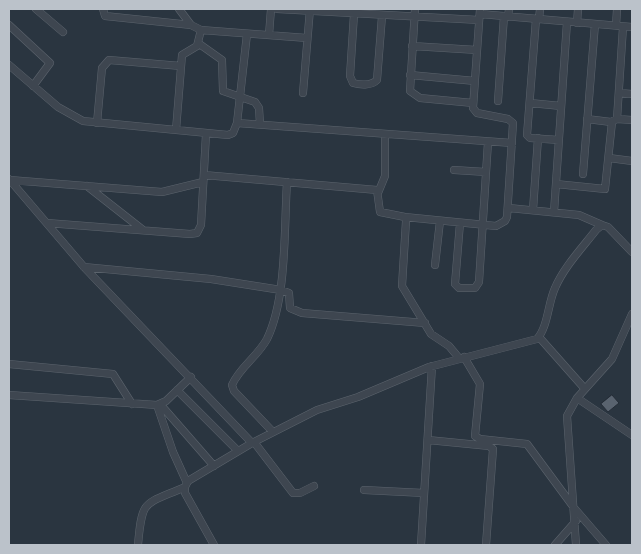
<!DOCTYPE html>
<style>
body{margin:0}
#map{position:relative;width:641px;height:554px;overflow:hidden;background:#2a3540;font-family:"Varela Round",sans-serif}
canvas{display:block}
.frame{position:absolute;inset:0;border:10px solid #bbc2ca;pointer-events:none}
</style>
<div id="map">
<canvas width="641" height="554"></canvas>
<div class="frame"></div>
</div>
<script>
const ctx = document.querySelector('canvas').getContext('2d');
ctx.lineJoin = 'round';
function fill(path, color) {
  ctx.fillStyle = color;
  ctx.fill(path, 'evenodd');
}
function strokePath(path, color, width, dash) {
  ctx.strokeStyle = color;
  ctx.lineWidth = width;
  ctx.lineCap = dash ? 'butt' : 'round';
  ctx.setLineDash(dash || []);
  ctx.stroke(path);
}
const building = new Path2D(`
 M612,395L619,403L608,412L601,404Z`);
fill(building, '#59636f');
strokePath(building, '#252d37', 1);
const minor = new Path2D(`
 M36,9L63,32
 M103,9L105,16L191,25
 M179,9L191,25L201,30L307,38
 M277,9L479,20
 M415,9L410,91L420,98L473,103
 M354,14L350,76L353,83C360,85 371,86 377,80L382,16
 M480,14L632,27
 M508,17L509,9
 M536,19L527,135L530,138L559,140
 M539,19L540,9
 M577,23L578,9
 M9,25L50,63L33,86
 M616,26L617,9
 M269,35L271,9
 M198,43L222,60L223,91L255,102L259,108L260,124
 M412,46L477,50
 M9,65L58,107L83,121L228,135L233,133L237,123L247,34
 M410,75L475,81
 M303,93L310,9
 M619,93L632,94
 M498,101L504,16
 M530,103L561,106
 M587,119L611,122L617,119L623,27
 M617,119L632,120
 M97,123L102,68L109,60L181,66
 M237,123L512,143
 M176,130L182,55L197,46L201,30
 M609,158L632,161
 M454,170L486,172
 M583,174L595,24
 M204,175L377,190L380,212L405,217L406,221L402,286L431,334L449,346L459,358
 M9,179L84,267L252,443
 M10,180L162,192L203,182
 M556,184L605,189L612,122
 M87,186L143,230
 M378,193L385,176V134
 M509,208L579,215L602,225
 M533,210L538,138
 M554,212L567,22
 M405,217L496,226L505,221L507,217L513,123L508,119L477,113L473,108L480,9
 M47,223L190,234L197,233L201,225L206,134
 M460,223L455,284L459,288H475L479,282L488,142
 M435,265L440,221
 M84,267L211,279L281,290L289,293L290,308L302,313L425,323
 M539,337L585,389
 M464,357L480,384L475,436L480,439L527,444L575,509L606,545
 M9,364L113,374L132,404
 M177,390L238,451
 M9,395L157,405L166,401L191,377
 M577,398L632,435
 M160,404L214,466
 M157,405L173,452L187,483
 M273,432L234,391L232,385C239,368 258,356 267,339C287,298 284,228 287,182
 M428,440L489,446L493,449L486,545
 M254,442L293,493H300L314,486
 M364,490L424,493
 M138,545C142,498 144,505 185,487
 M214,545L185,493V487L188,481L252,443L317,410L358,397L429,367L537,339C548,327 548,303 555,288C564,267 582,248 596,230L602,225L608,227L632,252
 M421,545L432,366
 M555,545L576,521
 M576,545L567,416L577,398L612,359L632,314`);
strokePath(minor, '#5c646d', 8);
strokePath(minor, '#3e4650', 7);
</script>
